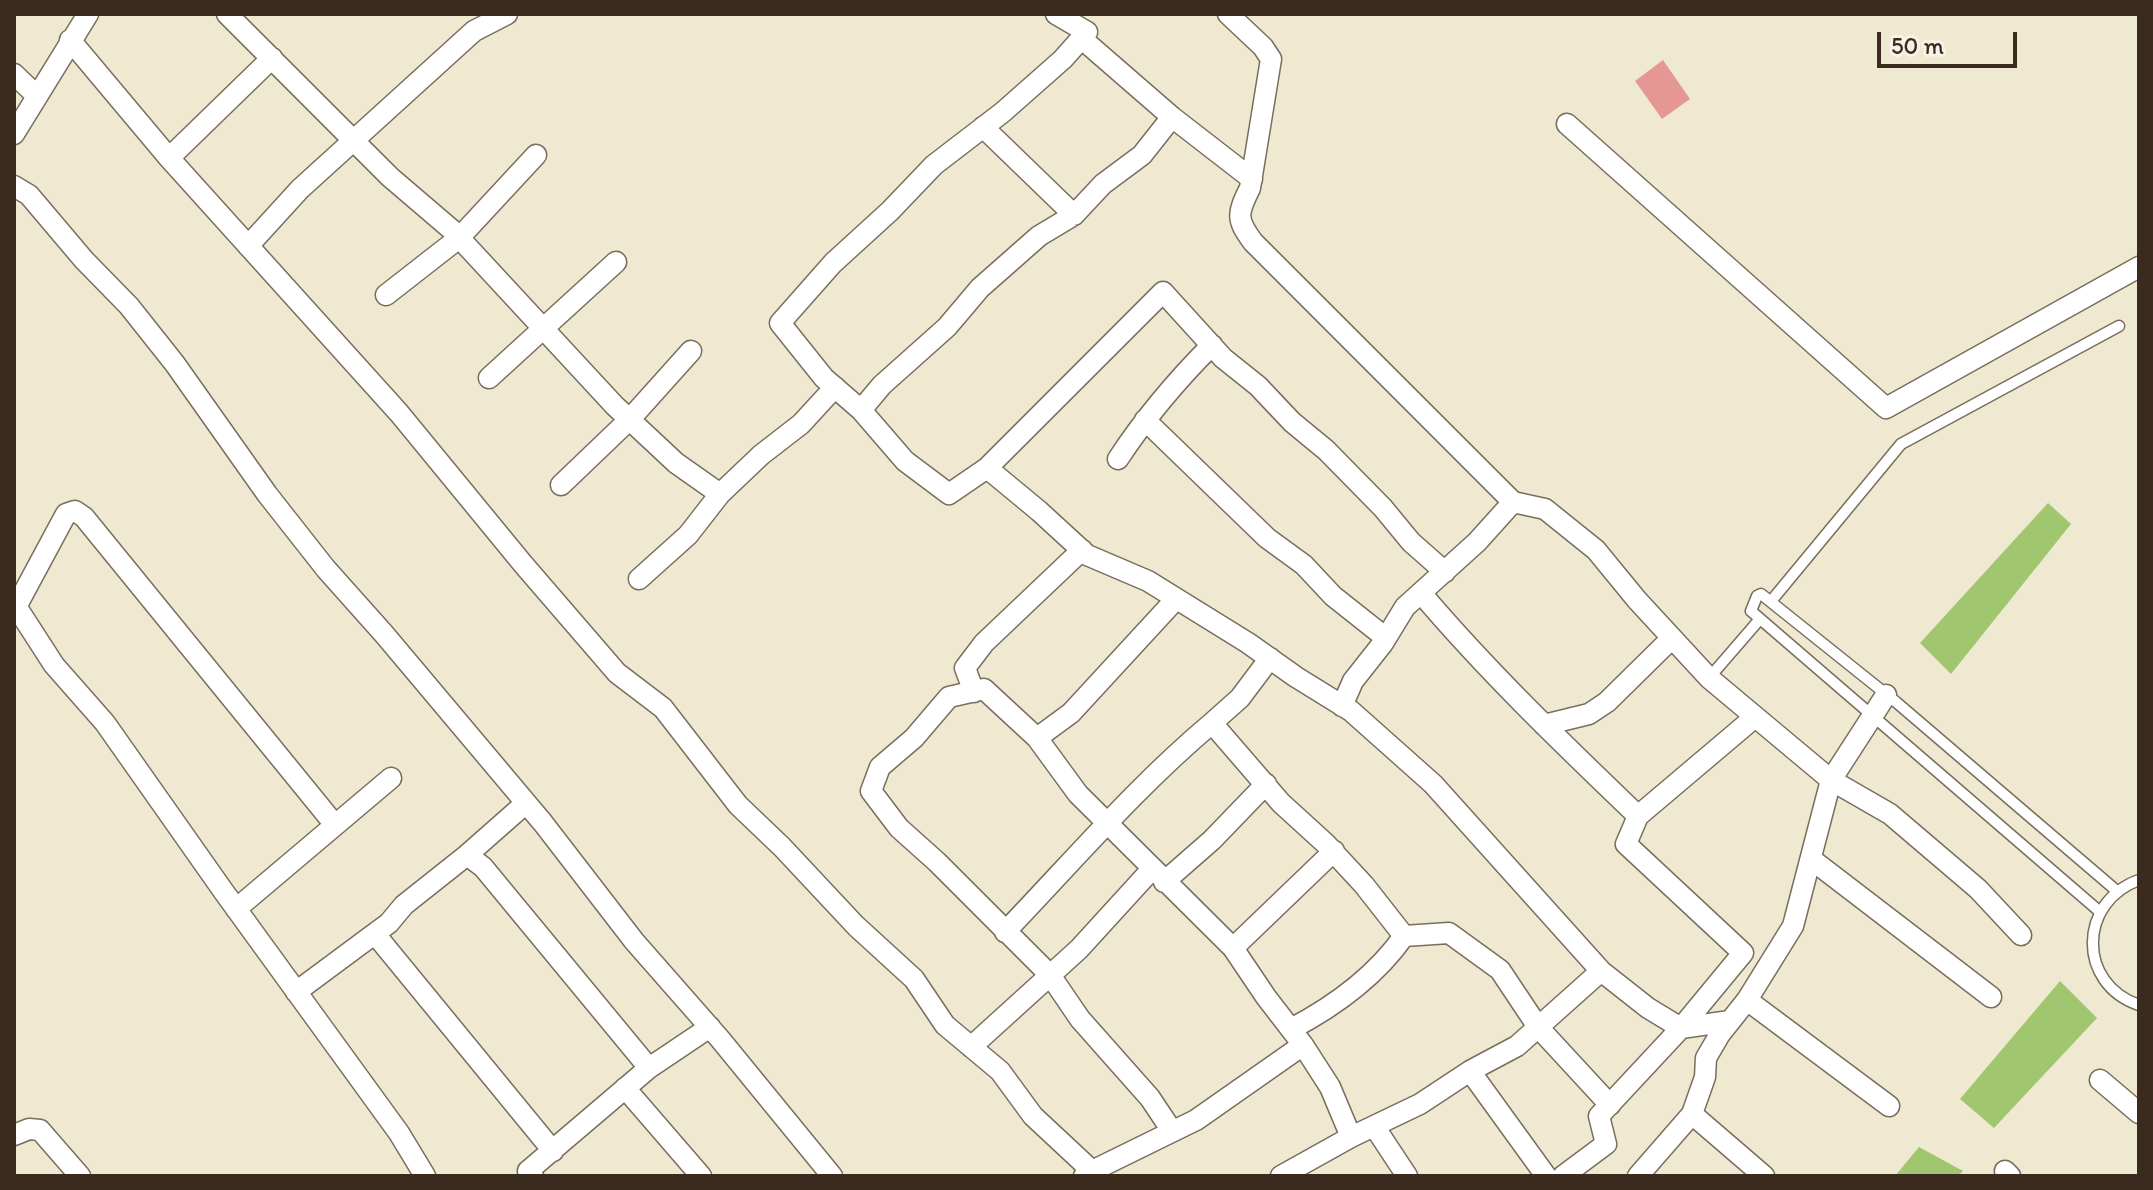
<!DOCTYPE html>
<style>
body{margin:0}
#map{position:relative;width:2153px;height:1190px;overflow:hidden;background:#f0e9d1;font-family:Itim,sans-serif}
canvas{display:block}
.frame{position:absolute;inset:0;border:16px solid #3b2a1e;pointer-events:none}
.scale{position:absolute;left:1877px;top:32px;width:140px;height:36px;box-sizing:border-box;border:4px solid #3b2a1e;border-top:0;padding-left:10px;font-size:24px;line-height:28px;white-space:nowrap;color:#3b2a1e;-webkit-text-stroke:6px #f7f3e8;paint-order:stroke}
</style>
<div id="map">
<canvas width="2153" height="1190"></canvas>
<div class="frame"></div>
<div class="scale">50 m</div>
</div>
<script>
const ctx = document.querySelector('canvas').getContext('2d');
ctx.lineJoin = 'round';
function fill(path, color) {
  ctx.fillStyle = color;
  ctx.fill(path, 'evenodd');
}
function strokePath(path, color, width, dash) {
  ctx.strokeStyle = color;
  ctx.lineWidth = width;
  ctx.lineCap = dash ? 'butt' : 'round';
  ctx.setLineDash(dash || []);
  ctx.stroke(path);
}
fill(new Path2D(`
 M2048,503L2071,524L1951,674L1920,643Z
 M2060,981L2097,1018L1994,1128L1960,1099Z
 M1919,1147L1963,1171L1958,1176H1895Z`), '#a1c670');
fill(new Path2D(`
 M1663,60L1690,99L1662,119L1635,81Z`), '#e59893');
const lane = new Path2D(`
 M1772,600L1901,444L2119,326
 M1709,678L1760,619
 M2139,880C2078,902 2077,984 2139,1005
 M2099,911L1751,611L1757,596L1761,594L1896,702L2118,892`);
const street = new Path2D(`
 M227,14L390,177L452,230L615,406L676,463L720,494
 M1056,14L1087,32L1063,59L1003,112L934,165L890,211L833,263L780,323L824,378L861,410L905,461L949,494L987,468L1039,511L1087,555L1148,581L1248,643L1296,677L1351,711L1433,784L1601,971L1648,1008L1681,1028L1730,1021
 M1228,14L1263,47L1271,59L1250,188C1237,214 1236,219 1253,242L1513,502
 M1081,38L1172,117L1252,179
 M70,40L169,158L399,413L523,564L617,673L663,708L738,805L782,847L856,926L914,979L945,1025L1000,1071L1033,1116L1092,1171L1084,1176
 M14,74L37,96
 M1567,124L1886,408L2139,267
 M983,127L1074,215
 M14,134L88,14
 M169,158L272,58
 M14,186L29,195L84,260L129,306L175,364L267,494L326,569L384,634L543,823L634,941L720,1039L832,1176
 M248,246L300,189L474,31L507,14
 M386,295L459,238L536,155
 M489,378L616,262
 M861,410L882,385L947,327L980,288L1039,236L1074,215L1103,184L1142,155L1172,117
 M1145,420L1267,538L1304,565L1333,596L1386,638
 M1118,459C1145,418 1177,380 1212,345
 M987,468L1163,292L1223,358L1258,386L1292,422L1326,450L1383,508L1411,542L1445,572
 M561,485L630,419L691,351
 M639,579L688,535L720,494L761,455L801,424L835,387
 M1421,593C1488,672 1563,744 1638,816
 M14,603L54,665L105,723L224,892L399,1133L425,1176
 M16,607L66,514L75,511L84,517L335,825
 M974,692L965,668L984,643L1082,550
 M1342,706L1353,681L1383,643L1405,607L1477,542L1513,502L1545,509L1596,550L1637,600L1709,678L1831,780L1890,814L1978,889L2021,935
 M1212,723L1240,698L1270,658
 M1544,725L1589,714L1607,702L1672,638
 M1037,738L1071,713L1176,599
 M467,855L483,867L649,1068
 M1811,859L1991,997
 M1164,882L1212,840L1266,784
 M236,909L391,778
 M1005,932C1073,861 1137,786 1212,723L1281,803L1326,844L1364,885L1404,936C1375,977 1335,1006 1291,1029
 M375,934L553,1151
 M1404,936L1449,933L1500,970L1538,1027L1610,1105
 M1233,948L1334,851
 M296,992L389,923L404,905L467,855L526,803
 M1747,1000L1889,1106
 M971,1047L1079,949L1152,869
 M1470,1071L1546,1176
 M2100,1080L2139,1113
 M625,1088L701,1176
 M1374,1126L1407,1176
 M1172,1131L1150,1098L1080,1019L1050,975L937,862L899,828L871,791L880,767L914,738L949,697L984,689L1037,738L1078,794L1233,948L1266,997L1303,1045L1330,1087L1351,1137
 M14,1135L29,1129L40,1130L80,1176
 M1092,1171L1196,1120L1303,1045
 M2005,1171L2010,1176
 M533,1176L528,1171L649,1068L710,1027
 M1281,1176L1351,1137L1420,1104L1470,1071L1517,1046L1601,971
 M1563,1176L1606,1144L1599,1116L1681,1028L1743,953L1626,844L1638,816L1755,717
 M1638,1176L1692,1114
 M1764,1176L1692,1114L1705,1077L1706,1058L1720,1034L1747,1000L1793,926L1831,780L1886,695`);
strokePath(lane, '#7a6d5d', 13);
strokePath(street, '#7a6d5d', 23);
strokePath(lane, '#fff', 10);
strokePath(street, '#fff', 20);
</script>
